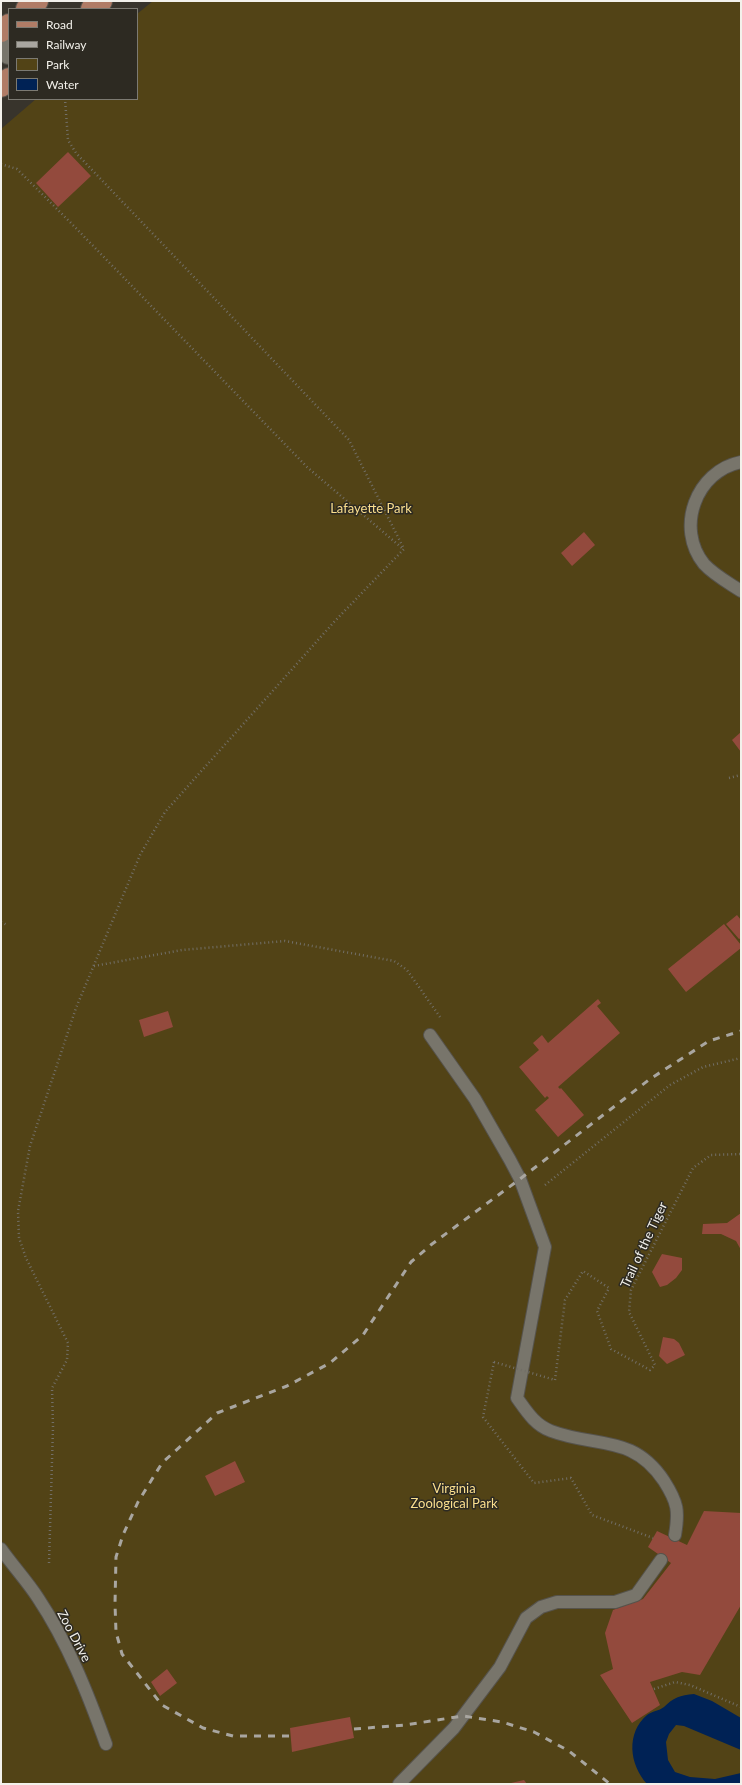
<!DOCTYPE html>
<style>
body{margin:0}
#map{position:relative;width:742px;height:1785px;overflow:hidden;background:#38342c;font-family:Lato,sans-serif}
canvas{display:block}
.frame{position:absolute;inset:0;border:2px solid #f3f1eb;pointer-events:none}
.legend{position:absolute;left:8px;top:8px;width:130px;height:92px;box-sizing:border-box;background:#2d2a22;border:1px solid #7c7a72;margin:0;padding:5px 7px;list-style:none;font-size:12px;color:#f3f1eb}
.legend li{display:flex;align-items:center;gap:8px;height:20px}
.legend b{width:20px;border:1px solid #7c7a72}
</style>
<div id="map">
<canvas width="742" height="1785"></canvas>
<div class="frame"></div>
<ul class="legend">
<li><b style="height:5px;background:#b07c66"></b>Road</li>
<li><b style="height:5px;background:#a9a6a0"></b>Railway</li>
<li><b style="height:11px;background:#524316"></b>Park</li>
<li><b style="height:11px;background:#025"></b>Water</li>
</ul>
</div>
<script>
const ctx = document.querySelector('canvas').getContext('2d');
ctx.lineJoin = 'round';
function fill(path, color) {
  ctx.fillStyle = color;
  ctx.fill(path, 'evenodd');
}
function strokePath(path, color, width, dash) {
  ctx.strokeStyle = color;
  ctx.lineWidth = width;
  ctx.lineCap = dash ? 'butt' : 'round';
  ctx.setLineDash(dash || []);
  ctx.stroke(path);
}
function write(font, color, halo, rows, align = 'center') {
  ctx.font = font + ' Lato,sans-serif';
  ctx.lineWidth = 3;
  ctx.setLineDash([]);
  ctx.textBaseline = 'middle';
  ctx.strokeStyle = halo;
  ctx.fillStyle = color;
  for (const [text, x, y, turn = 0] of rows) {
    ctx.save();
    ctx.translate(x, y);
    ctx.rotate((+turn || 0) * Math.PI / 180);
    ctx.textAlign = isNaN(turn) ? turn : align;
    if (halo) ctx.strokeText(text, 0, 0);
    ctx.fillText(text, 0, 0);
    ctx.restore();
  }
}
fill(new Path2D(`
 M153,1H741V1784H1V129L36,99H137V14Z`), '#524316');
fill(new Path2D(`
 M694,1694L712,1701L741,1718V1750L684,1726L676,1725L669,1734L666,1742L668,1760L675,1772L690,1777L715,1779L741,1773V1784H647C629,1764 626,1733 647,1715C652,1711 659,1711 664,1707C673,1698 680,1695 694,1694Z`), '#025');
fill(new Path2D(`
 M68,152L91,176L58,207L36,183Z
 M584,532L595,545L572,566L561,553Z
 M741,732V752L732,740Z
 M737,915L741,920V938L739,939L726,924Z
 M724,924L741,945V948L686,992L668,969Z
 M598,999L601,1003L597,1006L620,1033L558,1087L560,1089L561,1088L584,1115L558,1137L535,1110L549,1098L547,1096L545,1098L519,1067L539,1050L533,1043L542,1035L548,1043Z
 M168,1011L173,1027L144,1037L139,1020Z
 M741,1213V1250L736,1241L721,1234H702L703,1224L727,1223Z
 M662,1254L682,1258V1270L676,1278L667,1285L660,1287L652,1272Z
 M663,1337L674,1339L679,1343L685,1355L667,1364L659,1356Z
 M235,1461L245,1482L215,1496L205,1476Z
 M704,1511L741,1513V1605L700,1675L682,1672L650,1682L660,1705L632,1723L600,1675L613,1669L605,1633L613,1610L643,1599L671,1563L648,1547L657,1531L687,1545Z
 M167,1669L177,1683L160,1696L151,1682Z
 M350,1717L354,1738L292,1752L290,1728Z
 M524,1780L527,1784H510L511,1783Z`), '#934a3d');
const service = new Path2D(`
 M741,462C696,471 675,528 704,564C714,575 729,583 741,591
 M430,1035L475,1099L510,1160L520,1179L545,1247L517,1398C527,1412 535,1425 551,1431C596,1448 633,1434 664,1481C678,1503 679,1511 675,1535
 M1,1549C13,1566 27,1581 38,1598C68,1643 88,1694 106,1744
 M399,1784L454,1728L500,1667L526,1618L541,1607L557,1602H615L636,1595L661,1560`);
const tertiary = new Path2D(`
 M1,45L9,53`);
const primary = new Path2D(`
 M27,9L37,1
 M92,9L101,1
 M1,31L9,25
 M1,86L9,79`);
strokePath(service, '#56534c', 14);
strokePath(tertiary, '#56534c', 24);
strokePath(primary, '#56534c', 24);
strokePath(new Path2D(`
 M1,164L17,169L69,221L307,467L402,548
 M729,778L741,775
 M1,922L7,925
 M94,966L182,950L285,941L394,961L407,970L440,1017
 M545,1185L670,1085L703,1067L741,1058
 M494,1362L483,1417L534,1483L571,1478L592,1515L653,1538
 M555,1380L565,1300L583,1271L609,1288L597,1311L611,1349L650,1370L655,1365L629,1312L631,1290L693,1168L711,1155L741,1154
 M49,1563L53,1427L52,1388L67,1360L68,1343L26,1258L19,1238L18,1211L30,1146L76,1008L140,855L165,812L334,622L404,549L349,440L76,153L68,140L65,99
 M654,1689L675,1682L690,1685L741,1707`), '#726f67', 2.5, [1, 3]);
strokePath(service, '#78756b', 12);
strokePath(tertiary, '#78756b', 22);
strokePath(primary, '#b07c66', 22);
strokePath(new Path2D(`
 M354,1729L405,1725L463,1716L502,1722L534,1732L569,1751L610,1784
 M289,1736H233L203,1728L162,1705L122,1654L116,1632L115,1604L116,1557L123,1535L138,1502L162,1463L217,1413L287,1386L330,1363L363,1335L411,1262L432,1244L520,1179L650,1079L709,1041L741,1031`), '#a9a6a0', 3, [7, 7]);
strokePath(new Path2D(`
 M494,1362L555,1380`), '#726f67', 2.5, [1, 3]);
write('13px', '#fbdf8e', '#2d2a22', [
 ["Lafayette Park",371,509],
 ["Virginia",454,1489],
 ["Zoological Park",454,1504]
]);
write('13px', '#f3f1eb', '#2d2a22', [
 ["Trail of the Tiger",644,1245,-65],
 ["Zoo Drive",74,1636,62]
]);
</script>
